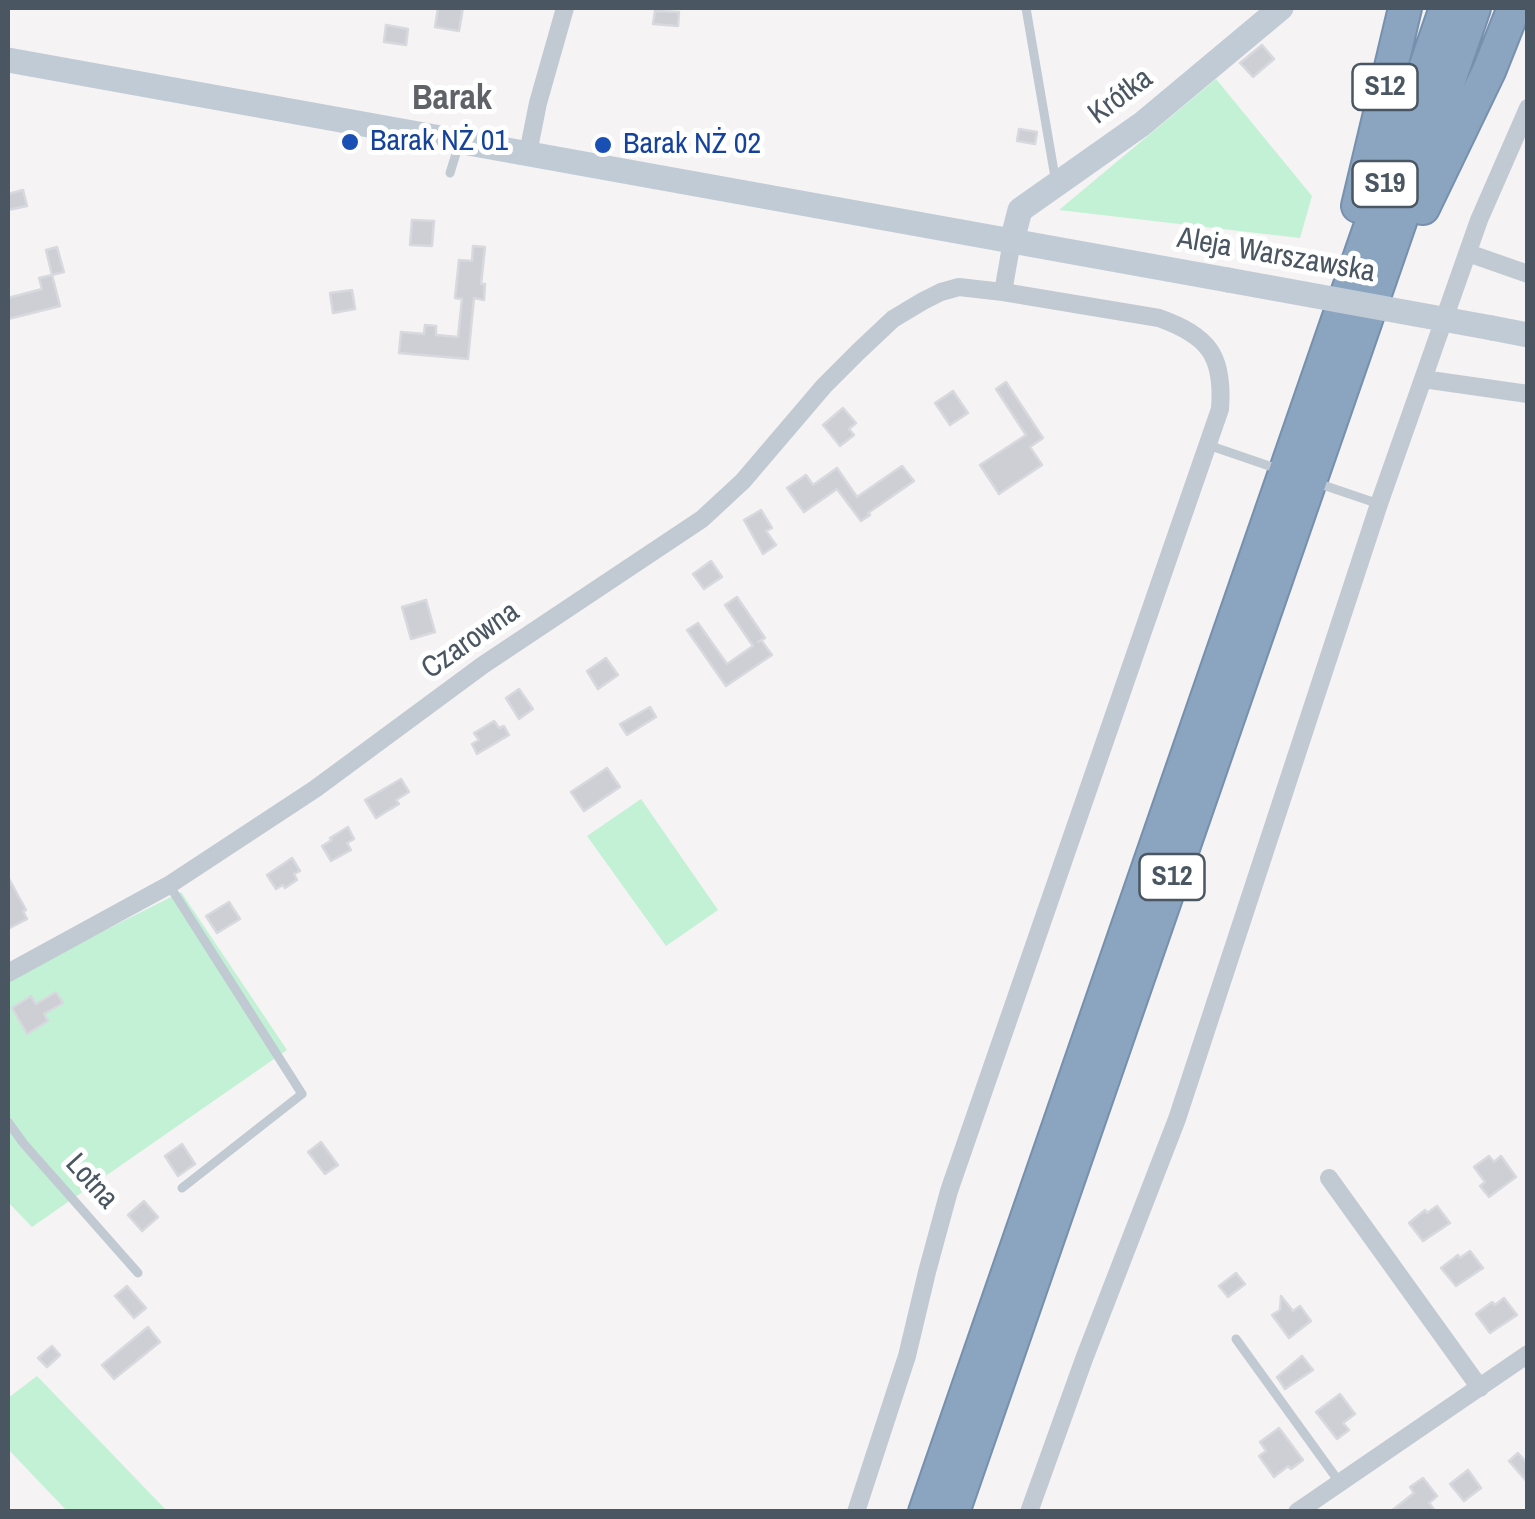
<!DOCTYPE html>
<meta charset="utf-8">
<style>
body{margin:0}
#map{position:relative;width:1535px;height:1519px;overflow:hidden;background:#f5f3f3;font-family:"Archivo Narrow",sans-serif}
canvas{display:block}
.frame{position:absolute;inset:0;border:10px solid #4a5661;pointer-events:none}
</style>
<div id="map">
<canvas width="1535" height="1519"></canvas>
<div class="frame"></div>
</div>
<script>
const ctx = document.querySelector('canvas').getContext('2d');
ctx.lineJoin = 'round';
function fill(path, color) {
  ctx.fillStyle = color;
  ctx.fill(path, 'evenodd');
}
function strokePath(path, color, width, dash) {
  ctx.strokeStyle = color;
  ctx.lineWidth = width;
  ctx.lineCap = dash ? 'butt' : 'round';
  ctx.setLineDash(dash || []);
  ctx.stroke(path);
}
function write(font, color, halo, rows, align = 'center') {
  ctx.font = font + ' "Archivo Narrow",sans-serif';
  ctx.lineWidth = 10;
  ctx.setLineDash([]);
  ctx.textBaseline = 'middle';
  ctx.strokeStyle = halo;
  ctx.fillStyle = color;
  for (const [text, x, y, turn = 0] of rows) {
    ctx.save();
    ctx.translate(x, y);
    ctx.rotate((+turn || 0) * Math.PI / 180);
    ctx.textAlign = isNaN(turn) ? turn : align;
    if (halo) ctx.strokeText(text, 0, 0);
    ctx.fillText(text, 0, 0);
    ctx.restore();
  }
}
fill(new Path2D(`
 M1216,79L1312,196L1300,238L1059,210Z
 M641,799L718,910L666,946L587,836Z
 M181,892L287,1050L32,1227L8,1202V979Z
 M37,1376L167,1511H67L8,1449V1398Z`), '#c3f1d5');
const building = new Path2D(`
 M438,8H463L459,31L435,27Z
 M655,11L679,12L678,26L653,24Z
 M386,25L408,29L406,45L384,42Z
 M1262,45L1274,59L1253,77L1240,63Z
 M1019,129L1037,132L1035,144L1017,141Z
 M23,190L27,206L8,210V194Z
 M412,220L434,221L432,246L410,245Z
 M473,246L485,247L481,284H485L484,300L474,298L468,359L399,353L401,332L424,334L425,325L436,326V335L458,337L462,299L455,298L459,260L472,261Z
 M57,247L64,272L52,275L46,250Z
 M52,275L60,306L8,319V298L42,289L39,278Z
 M352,290L355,309L333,313L330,293Z
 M1006,382L1043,438L1030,447L1042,465L999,494L980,465L1026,435L996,389Z
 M953,391L968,413L950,425L935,403Z
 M843,408L856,423L849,429L854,435L840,446L823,425Z
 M902,466L914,481L868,513L870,515L861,521L837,489L804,512L787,488L806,475L813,485L837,468L857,497Z
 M761,510L772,528L766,531L776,545L763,554L744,520Z
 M711,561L722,577L704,589L693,574Z
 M737,597L765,638L758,642L761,640L772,655L726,686L687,630L698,623L727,664L753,646L725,605Z
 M426,600L435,632L411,639L402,607Z
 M606,658L618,675L598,689L587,671Z
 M519,689L533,709L519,719L506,698Z
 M650,707L656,717L627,735L620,724Z
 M494,721L499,728L504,726L509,735L477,754L472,744L479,740L474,733Z
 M607,768L620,787L584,811L571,792Z
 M401,779L409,792L396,800L399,804L376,818L365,800Z
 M348,827L354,839L347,843L351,850L331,861L322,846L332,840L330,838Z
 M292,858L300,871L294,874L297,880L285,888L283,885L276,889L267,875Z
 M8,877L26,910L23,911L27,919L8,929Z
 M229,902L240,919L217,933L206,916Z
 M56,992L63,1003L44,1014L48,1021L27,1034L12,1008L31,996L36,1004Z
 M321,1142L338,1165L325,1174L308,1152Z
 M182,1144L195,1164L178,1176L165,1156Z
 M1489,1156L1494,1162L1501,1156L1516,1177L1489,1197L1480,1186L1485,1182L1474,1167Z
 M144,1201L158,1217L142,1231L128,1215Z
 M1437,1206L1450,1223L1423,1241L1409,1223L1425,1210L1427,1213Z
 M1470,1251L1483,1268L1456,1286L1441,1268L1458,1255L1460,1258Z
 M1236,1273L1245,1284L1228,1297L1219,1286Z
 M127,1286L146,1308L134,1318L115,1296Z
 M1281,1296L1293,1311L1300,1306L1311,1321L1289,1338L1272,1315L1280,1310Z
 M1504,1298L1517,1315L1490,1333L1476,1314L1492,1302L1495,1305Z
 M148,1327L160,1342L114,1379L102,1365Z
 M52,1346L60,1355L47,1367L38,1358Z
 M1302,1356L1313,1370L1285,1389L1277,1377Z
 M1340,1394L1355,1414L1343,1423L1349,1430L1337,1439L1316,1412Z
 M1279,1428L1303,1460L1291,1469L1288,1466L1274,1477L1259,1456L1266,1451L1260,1442Z
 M1518,1453L1528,1464V1483L1509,1461Z
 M1468,1470L1481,1488L1464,1501L1450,1484Z
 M1423,1478L1437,1496L1429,1503L1436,1512H1390L1414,1493L1410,1487Z`);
fill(building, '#cdcfd5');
strokePath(building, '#d7d9de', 2.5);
const highway = new Path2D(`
 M1358,206L1405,8
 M1423,208L1489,71L1514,8
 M925,1512L1446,8
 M953,1512L1474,8`);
strokePath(highway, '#7690ad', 36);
strokePath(new Path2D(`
 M1026,8L1056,183
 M450,173L459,144
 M1208,445L1281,470
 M1314,482L1379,504
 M169,885L302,1094L182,1188
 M8,1122L24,1144L138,1273
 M1236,1339L1340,1483`), '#c1cad2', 9);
strokePath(new Path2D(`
 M528,153L538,103L565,8
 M1468,253L1528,274
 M1003,292L1012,241
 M1423,379L1528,394
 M8,973L169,885L315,789L483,665L702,519L743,481L824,386L858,352L893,319L923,301L941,292L959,287L1003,292L1159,318C1209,336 1224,356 1220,409L949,1191L927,1272L907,1356L856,1512
 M1329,1178L1480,1388
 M1029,1512L1084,1359L1177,1119L1379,504L1479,220L1528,108
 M1297,1512L1528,1354`), '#c1cad2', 18);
strokePath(new Path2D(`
 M8,60L1228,280
 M1012,241L1020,210L1142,124L1281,8
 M1492,328L1528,335`), '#c1cbd6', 25);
strokePath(highway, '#8ba5c1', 32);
strokePath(new Path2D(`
 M1228,280L1492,328`), '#c1cbd6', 25);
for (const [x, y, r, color] of [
 [350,142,10,"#1a4fb4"],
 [603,145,10,"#1a4fb4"]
]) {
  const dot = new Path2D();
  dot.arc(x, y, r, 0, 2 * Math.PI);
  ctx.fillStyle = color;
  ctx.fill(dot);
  strokePath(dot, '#fff', 4);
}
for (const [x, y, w] of [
 [1385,87,65],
 [1385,184,65],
 [1172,877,65]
]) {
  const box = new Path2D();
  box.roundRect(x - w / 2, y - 23, w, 46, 8);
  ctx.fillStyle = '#fff';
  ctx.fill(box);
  strokePath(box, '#4a5661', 2.5);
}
write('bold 28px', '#4a5661', null, [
 ["S12",1385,87],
 ["S19",1385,184],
 ["S12",1172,877]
]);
write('30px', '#4a5661', '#fff', [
 ["Krótka",1121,97,-37],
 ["Aleja Warszawska",1276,256,10],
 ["Czarowna",471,641,-35],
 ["Lotna",91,1182,48]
]);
write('30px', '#164399', '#fff', [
 ["Barak NŻ 01",370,142],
 ["Barak NŻ 02",623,145]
], 'left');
write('bold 35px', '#5f6368', '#fff', [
 ["Barak",452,100]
]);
</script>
